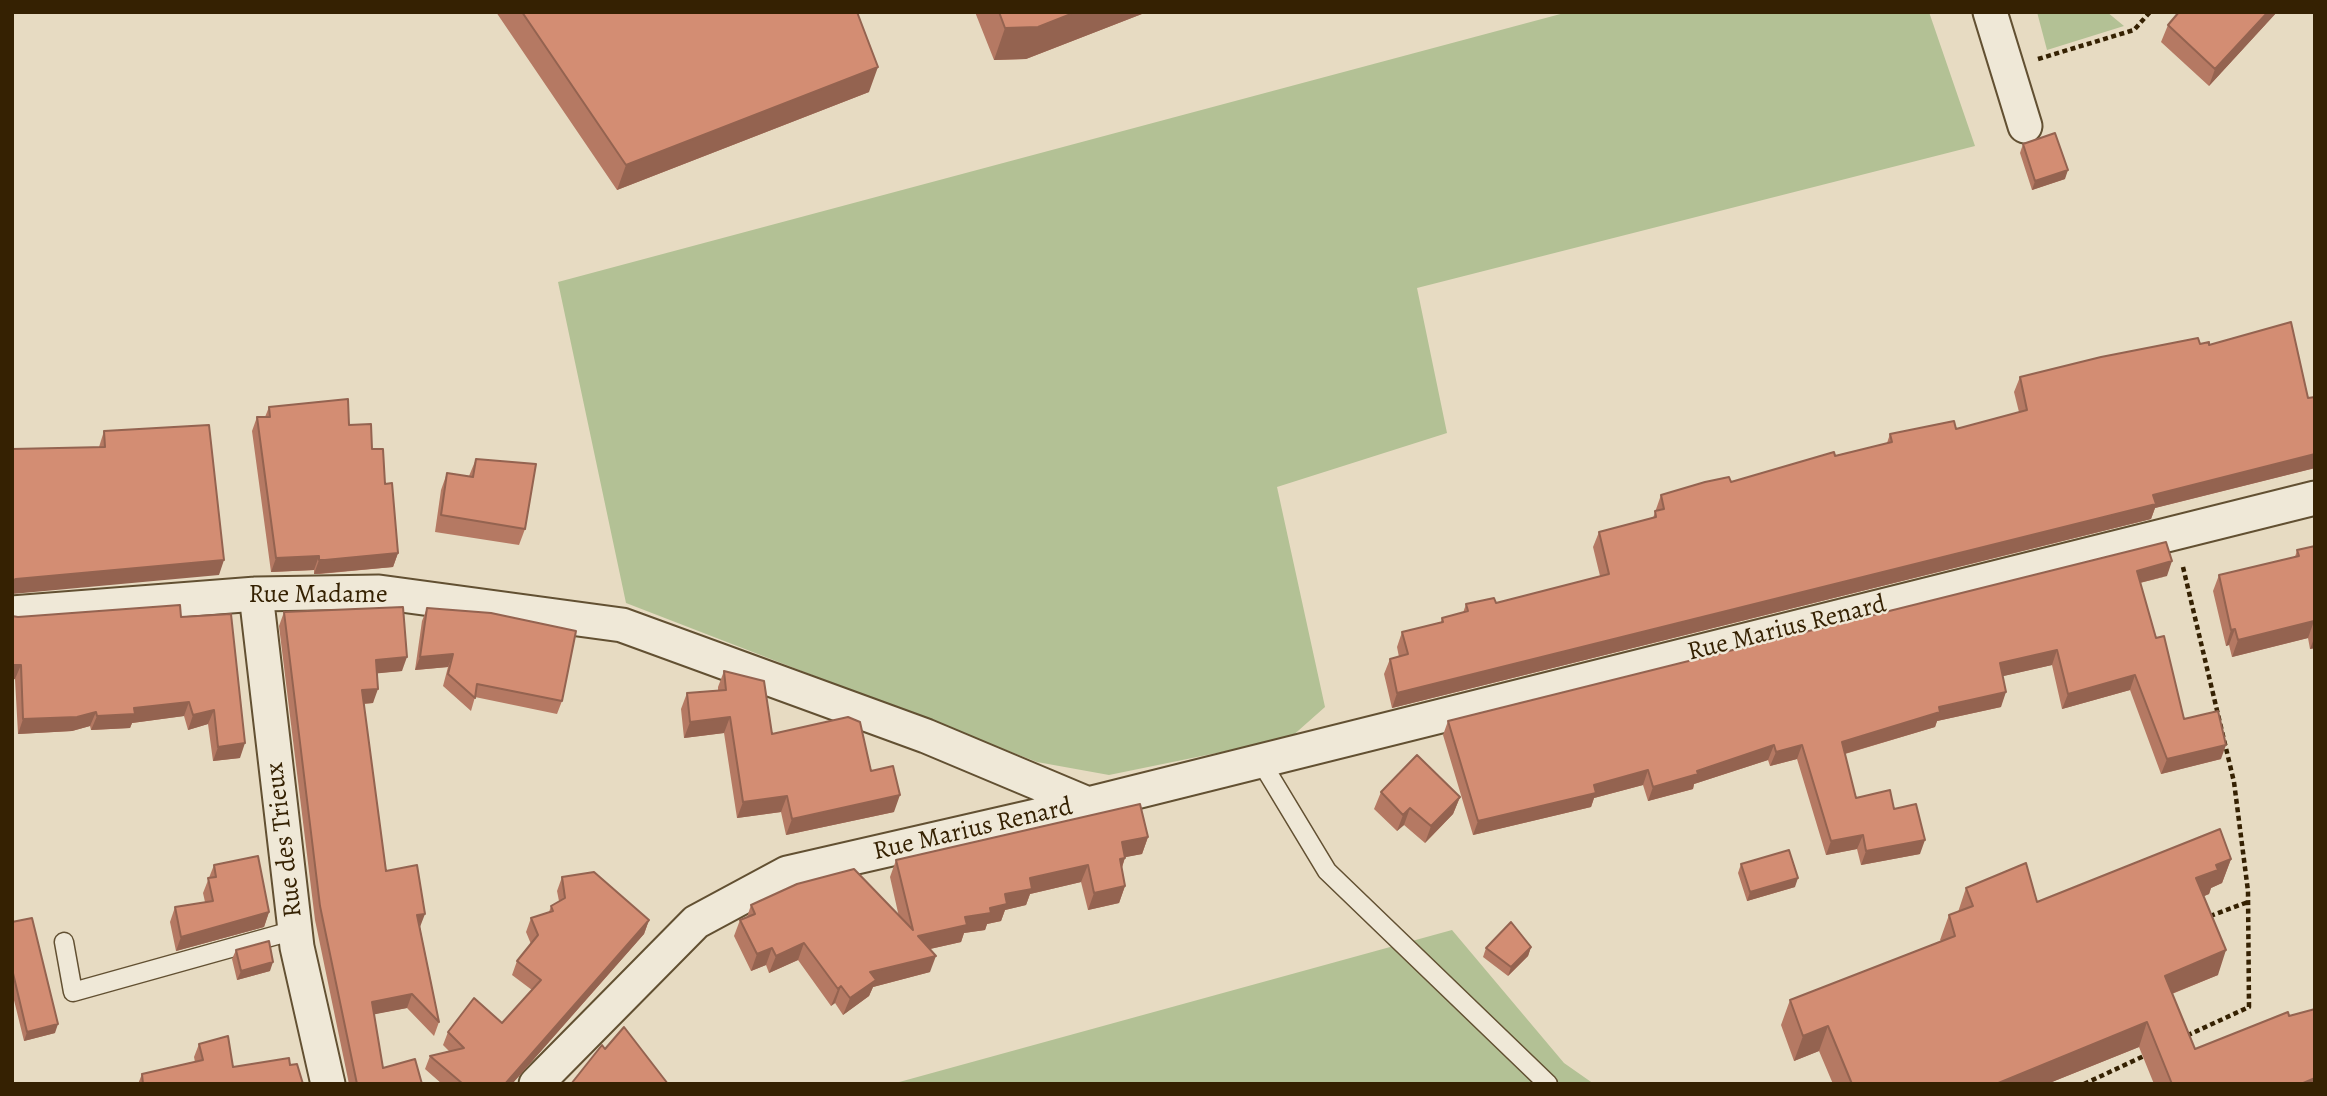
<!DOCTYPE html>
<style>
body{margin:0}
#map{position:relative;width:2327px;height:1096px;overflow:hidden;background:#e7dbc2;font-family:Alegreya,serif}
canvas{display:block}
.frame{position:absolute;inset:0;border:14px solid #352102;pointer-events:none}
</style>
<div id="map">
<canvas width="2327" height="1096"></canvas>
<div class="frame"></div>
</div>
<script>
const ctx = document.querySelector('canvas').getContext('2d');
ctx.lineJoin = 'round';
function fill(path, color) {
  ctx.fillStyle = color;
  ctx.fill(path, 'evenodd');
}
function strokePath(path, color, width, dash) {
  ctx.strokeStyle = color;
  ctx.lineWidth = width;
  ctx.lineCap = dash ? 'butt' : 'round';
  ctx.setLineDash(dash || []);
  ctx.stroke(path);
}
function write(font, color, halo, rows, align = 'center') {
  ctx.font = font + ' Alegreya,serif';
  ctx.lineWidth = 5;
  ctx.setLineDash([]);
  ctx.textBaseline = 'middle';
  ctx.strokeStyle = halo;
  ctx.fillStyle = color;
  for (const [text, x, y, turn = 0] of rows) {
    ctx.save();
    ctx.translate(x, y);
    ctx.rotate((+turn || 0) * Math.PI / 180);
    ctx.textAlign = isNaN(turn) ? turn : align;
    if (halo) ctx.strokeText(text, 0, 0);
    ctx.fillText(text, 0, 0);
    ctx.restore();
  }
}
fill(new Path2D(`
 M1568,12H1929L1975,146L1417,288L1447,433L1277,487L1325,707L1290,738L1109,775L1037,762L626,603L558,282Z
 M2037,12H2107L2124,26L2047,50Z
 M1452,930L1564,1063L1594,1084H892Z`), '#b3c195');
const service = new Path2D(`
 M1260,760L1327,871L1548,1084
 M64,942L73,992L295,930`);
const minor = new Path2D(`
 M1990,12L2025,126
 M256,594L297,947L328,1084
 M12,613L256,594L379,592L622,625L926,736L1088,804
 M536,1084L696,922L787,873L1088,804L2315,498`);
strokePath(service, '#625032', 21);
strokePath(minor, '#625032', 37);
strokePath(new Path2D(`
 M2038,59L2134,30L2150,12
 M2183,567L2234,782L2248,891L2249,1007L2186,1036
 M2210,916L2248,902
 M2084,1084L2146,1055`), '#352102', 4.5, [5, 3.5]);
strokePath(service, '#efe8d7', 18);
strokePath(minor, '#efe8d7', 33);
fill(new Path2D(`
 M496,12H857L869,92L617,190Z
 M975,12H1147L1026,59L994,60Z
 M2179,12H2277L2209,86L2161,42L2168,25Z
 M2023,144L2065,179L2032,190L2020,153Z
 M2200,344L2209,345L2308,398L2315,397V468L2155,508L2151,519L1392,708L1384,674L1390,659L1399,657L1397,647L1402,632L1441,622L1442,618L1463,613L1466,604L1496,603L1600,576L1593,547L1599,532L1653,518L1661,495L1731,482L1887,443L1890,434L1956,429L2019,412L2014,392L2020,377Z
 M269,407L349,425L372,449L385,484L398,553L393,567L320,574H314V570L271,572L252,431L257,417H265Z
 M104,431L219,575L99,447Z
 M476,459L525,529L519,545L435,532L441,490L447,473L469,476Z
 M2315,546V648L2310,649L2308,638L2232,657L2229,645L2226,646L2213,591L2219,575L2295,557L2297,550Z
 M2167,576L2140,583L2156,638L2184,719L2221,759L2161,774L2130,690L2062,709L2052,665L2003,676L2001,707L1937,721L1935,727L1845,754L1856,798L1894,809L1920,854L1861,865L1857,849L1826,855L1797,759L1770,766L1768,760L1694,784L1693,789L1648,801L1643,785L1594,798L1591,807L1473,835L1443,735L1448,721Z
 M427,608L562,701L557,714L475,697L471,711L443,686L448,667L415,670L422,621Z
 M284,612L402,671L377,673L373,703L364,704L386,871L420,927L439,1022L434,1036L407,1008L374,1014L383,1068L422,1084H349L315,920L279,626Z
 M18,617H181L240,758L213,761L208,724L188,730L184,716L132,723L130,728L91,730L90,726L72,731L18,734L15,679Z
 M724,671L772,734L871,771L894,812L786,835L781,812L737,818L724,733L684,738L681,709L687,693L718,690V687Z
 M1381,792L1460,797L1453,814L1425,843L1404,825L1397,831L1374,809Z
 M1148,837L1142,854L1125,857L1122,868L1125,886L1119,903L1088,910L1081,882L1030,894L1026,905L1005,910L1001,921L987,924L985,930L964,933L961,942L930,949V972L873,987L869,996L843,1015L835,1003L831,1006L798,960L769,973L766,965L751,971L734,936L740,920L747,917L751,905L899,917L890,877L896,860Z
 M2231,859L2222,883L2211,888L2209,894L2204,896L2218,975L2172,994L2195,1049L2315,1084H2154L2139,1047L2047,1084H1833L1819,1051L1794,1061L1781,1025L1790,1000L1941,941L1940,940L1949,915L1958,912L1966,888L2037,902Z
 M1741,864L1795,887L1747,901L1738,873Z
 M214,865L269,912L264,927L176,951L170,922L175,907L205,902L203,893Z
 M562,877L649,920L644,934L512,1084H442L425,1069L430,1056L449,1051L443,1045L448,1032L502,1023L532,990L512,975L517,961L531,944L526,932L531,918L549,912L551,906L559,901L557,891Z
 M12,922L55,1033L24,1041L12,992Z
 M1531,947L1528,956L1508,976L1483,957L1486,948Z
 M236,950L270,971L237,980L232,959Z
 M199,1044L233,1067L290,1065L303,1084H138L142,1074L195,1062L194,1057Z`), '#b57963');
fill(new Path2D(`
 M1076,12H1147L1026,59L994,60L1005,28Z
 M2268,12H2277L2209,86L2215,69Z
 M878,67L869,92L617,190L626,165Z
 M2068,170L2065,179L2032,190L2035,181Z
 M2315,454V468L2155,508L2151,519L1392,708L1397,693L2153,495Z
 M398,553L393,567L314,574L319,560Z
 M319,556L314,570L271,572L276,558Z
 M224,560L219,575L12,594V581L16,579Z
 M2172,561L2167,576L2131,585L2137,571Z
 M2314,621L2308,638L2232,657L2238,640Z
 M2235,629L2229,645L2226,646L2231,630Z
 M2315,636V648L2310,649Z
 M2057,650L2052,665L1995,678L2000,663Z
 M453,654L448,667L415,670L420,657Z
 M407,657L402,671L371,674L376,660Z
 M12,665H21L15,679L12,680Z
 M2135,675L2130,690L2062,709L2068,694Z
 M378,689L373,703L357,704L362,690Z
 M2006,692L2001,707L1937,721L1935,727L1837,756L1842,742L1939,707Z
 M189,702L184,716L132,723L130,728L91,730L97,716L134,708Z
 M214,710L208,724L188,730L193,715Z
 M96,712L90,726L72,731L18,734L23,719Z
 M730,717L724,733L684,738L690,722Z
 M245,743L240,758L213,761L218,747Z
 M1774,745L1768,760L1694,784L1693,789L1648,801L1653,787L1697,771Z
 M1802,745L1797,759L1770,766L1776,752Z
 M2226,745L2221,759L2161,774L2167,759Z
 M1648,770L1643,785L1594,798L1591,807L1473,835L1478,821L1594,785Z
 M900,795L894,812L786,835L792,819Z
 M787,796L781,812L737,818L743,802Z
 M1460,797L1453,814L1425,843L1431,826Z
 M1410,808L1404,825L1397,831L1403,815Z
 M1863,835L1857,849L1826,855L1831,841Z
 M1148,837L1142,854L1116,859L1122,842Z
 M1925,840L1920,854L1861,865L1866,851Z
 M1125,858L1119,875L1120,859Z
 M2231,859L2222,883L2211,888L2209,894L2188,903L2196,878L2216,865Z
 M1088,865L1081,882L1030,894L1026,905L1005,910L1001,921L987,924L985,930L964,933L961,942L912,953L918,936L990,908L1005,894L1030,878Z
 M1798,878L1795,887L1747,901L1750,892Z
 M1125,886L1119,903L1088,910L1094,893Z
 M269,912L264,927L176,951L181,937Z
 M425,914L420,927L417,915Z
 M649,920L644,934L512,1084H505Z
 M804,943L798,960L769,973L776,956Z
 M1531,947L1528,956L1508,976L1511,967Z
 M772,948L766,965L751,971L757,954Z
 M2226,950L2218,975L2156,1000L2165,976Z
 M936,956L930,972L873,987L869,996L843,1015L850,998L870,972Z
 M273,962L270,971L237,980L241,971Z
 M841,986L835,1003L831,1006L838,989Z
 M412,994L407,1008L366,1016L372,1002Z
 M2147,1022L2139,1047L2047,1084H1996Z
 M58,1024L55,1033L24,1041L27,1032Z
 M1828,1026L1819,1051L1794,1061L1803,1036Z
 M2315,1078V1084H2301Z`), '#946350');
const building = new Path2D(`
 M522,12H857L878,67L626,165Z
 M999,12H1076L1038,27L1005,28Z
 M2179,12H2268L2215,69L2168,25Z
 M2055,133L2068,170L2035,181L2023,144Z
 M2291,322L2308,398L2315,397V454L2153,495L2156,504L1397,693L1390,659L1408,654L1402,632L1443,622L1442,618L1468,611L1466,604L1494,598L1496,603L1609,574L1599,532L1656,517L1655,511L1664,509L1661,495L1705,482L1729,477L1731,482L1834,452L1835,456L1892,442L1890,434L1954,421L1956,429L2027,410L2020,377L2101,357L2198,338L2200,344L2209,342V345Z
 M348,399L349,425L371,424L372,449H383L385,484L392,483L398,553L325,560H319V556L276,558L257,417H270L269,407Z
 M209,425L224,560L16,579L12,581V449L105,447L104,431Z
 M476,459L536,464L525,529L441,515L447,473L473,477Z
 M2166,542L2172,561L2137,571L2156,638L2164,636L2184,719L2218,711L2226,745L2167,759L2135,675L2068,694L2057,650L2000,663L2006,692L1939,707L1940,712L1842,742L1856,798L1890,790L1894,809L1916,804L1925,840L1866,851L1863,835L1831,841L1802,745L1776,752L1774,745L1697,771L1698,774L1653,787L1648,770L1594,785L1596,793L1478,821L1448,721Z
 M2315,546V627L2314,621L2238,640L2235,629L2231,630L2219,575L2299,556L2297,550Z
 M180,605L181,617L231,614L245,743L218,747L214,710L193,715L189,702L134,708L135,714L97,716L96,712L77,717L23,719L21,665H12V616L18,617Z
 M403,607L407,657L376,660L378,689L362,690L386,871L417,865L425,914L417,915L439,1022L412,994L372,1002L383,1068L415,1059L422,1084H357L320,906L284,612Z
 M427,608L491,613L576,631L562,701L477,684L475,698L448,674L453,654L420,657Z
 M724,671L764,681L772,734L848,717L860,722L871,771L893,766L900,795L792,819L787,796L743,802L730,717L690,722L687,693L726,690Z
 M1417,755L1460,797L1431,826L1410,808L1403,815L1381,792Z
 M1140,804L1148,837L1122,842L1125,858L1120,859L1125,886L1094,893L1088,865L1030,878L1032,889L1005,894L1007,904L990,908L991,913L965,917L967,925L918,936L936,956L870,972L876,980L850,998L841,986L838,989L804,943L776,956L772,948L757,954L740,920L755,914L751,905L797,884L854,869L913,930L896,860Z
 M2220,829L2231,859L2216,865L2218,870L2196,878L2226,950L2165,976L2195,1049L2288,1012L2289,1016L2315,1009V1078L2301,1084H2172L2147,1022L1996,1084H1852L1828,1026L1803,1036L1790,1000L1955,936L1949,915L1973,906L1966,888L2026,863L2037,902Z
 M1789,850L1798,878L1750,892L1741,864Z
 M258,856L269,912L181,937L175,907L213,901L208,878L216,877L214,865Z
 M594,872L649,920L505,1084H463L430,1056L464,1048L448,1032L474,998L502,1023L541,980L517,961L538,935L531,918L553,911L551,906L565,898L562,877Z
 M32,918L58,1024L27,1032L12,969V922Z
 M1511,922L1531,947L1511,967L1486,948Z
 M269,941L273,962L241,971L236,950Z
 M624,1027L668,1084H571L602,1045L605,1049Z
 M228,1036L233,1067L289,1058L290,1065L297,1064L303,1084H143L142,1074L203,1060L199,1044Z`);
fill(building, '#d38d73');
strokePath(building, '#946350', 2);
write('26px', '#352102', '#efe8d7', [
 ["Rue Madame",318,596],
 ["Rue Marius Renard",1787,629,-14],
 ["Rue Marius Renard",973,830,-13],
 ["Rue des Trieux",285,840,-97]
]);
</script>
